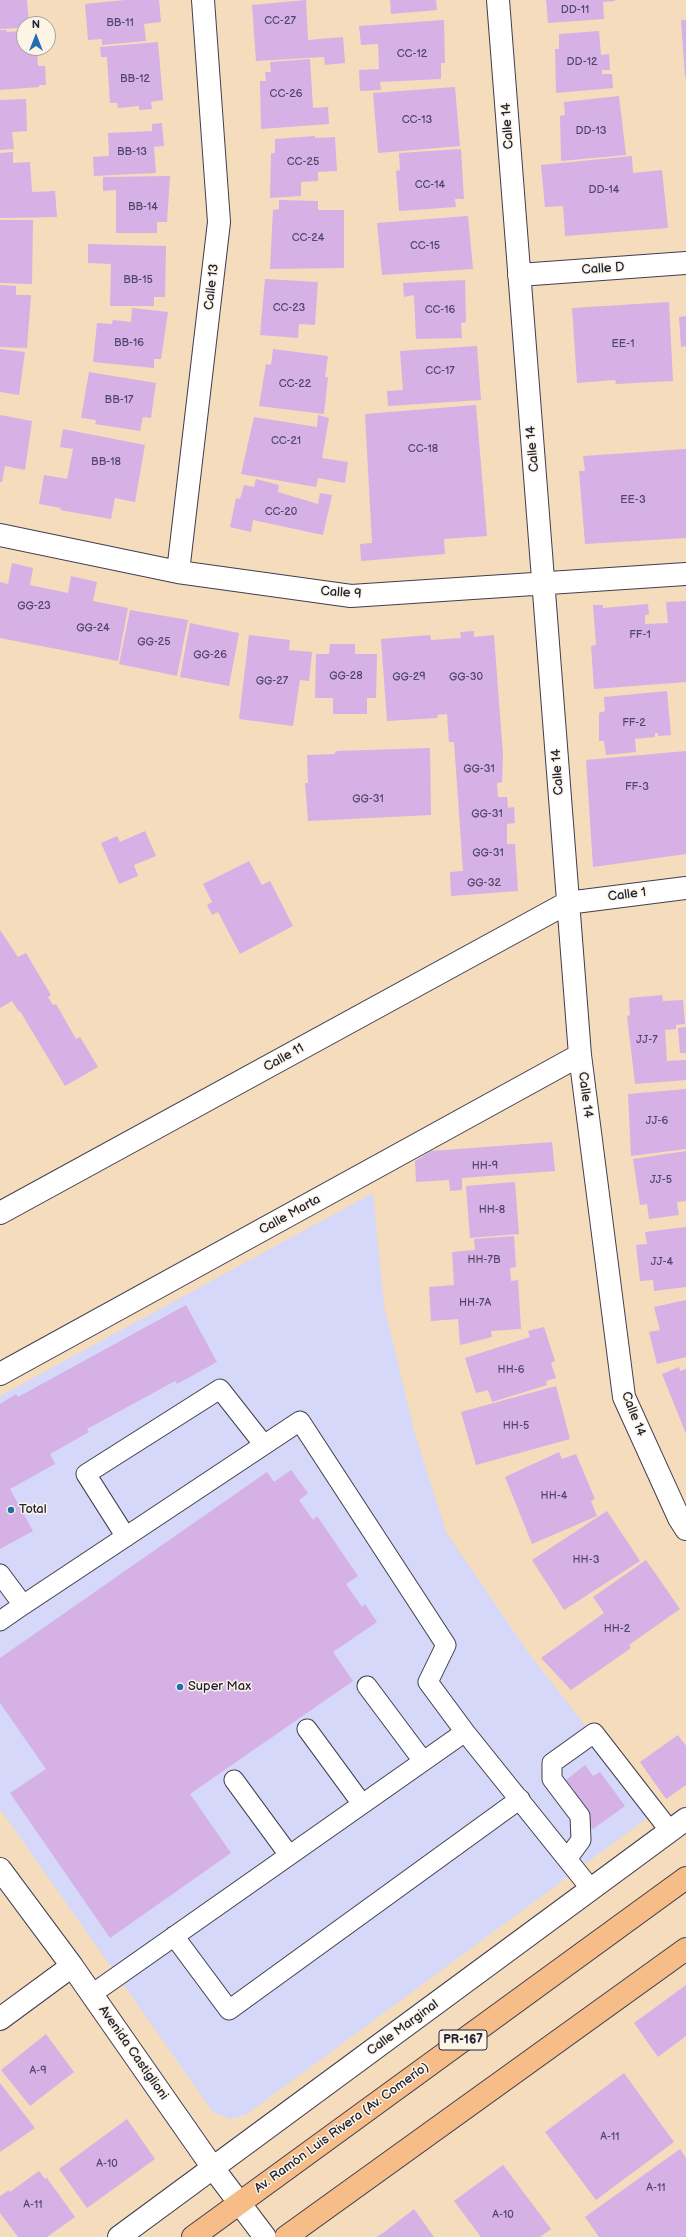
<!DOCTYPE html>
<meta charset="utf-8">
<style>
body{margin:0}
#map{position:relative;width:686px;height:2237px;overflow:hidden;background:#f4dcbd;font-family:"Balsamiq Sans",sans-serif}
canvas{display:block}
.north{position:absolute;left:16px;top:16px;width:40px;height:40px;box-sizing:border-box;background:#fcf5e5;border:1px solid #a5a1a1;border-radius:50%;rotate:0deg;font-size:11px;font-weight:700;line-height:16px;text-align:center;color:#22223b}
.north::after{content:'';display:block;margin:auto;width:14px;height:18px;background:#1f6fb2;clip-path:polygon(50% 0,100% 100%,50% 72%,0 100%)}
</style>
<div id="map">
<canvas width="686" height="2237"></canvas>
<div class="north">N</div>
</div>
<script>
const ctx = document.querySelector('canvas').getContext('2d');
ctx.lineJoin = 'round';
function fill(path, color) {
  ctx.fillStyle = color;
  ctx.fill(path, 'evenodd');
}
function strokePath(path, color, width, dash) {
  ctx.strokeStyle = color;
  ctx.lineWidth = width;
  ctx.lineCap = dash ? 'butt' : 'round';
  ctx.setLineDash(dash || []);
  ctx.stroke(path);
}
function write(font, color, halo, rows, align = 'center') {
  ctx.font = font + ' "Balsamiq Sans",sans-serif';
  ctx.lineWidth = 3;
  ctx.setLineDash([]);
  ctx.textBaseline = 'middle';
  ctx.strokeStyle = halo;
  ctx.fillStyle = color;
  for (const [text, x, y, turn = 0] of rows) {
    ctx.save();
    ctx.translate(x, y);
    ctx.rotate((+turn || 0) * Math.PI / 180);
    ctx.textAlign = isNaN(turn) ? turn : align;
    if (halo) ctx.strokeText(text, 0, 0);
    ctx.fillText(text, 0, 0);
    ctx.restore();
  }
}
fill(new Path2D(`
 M373,1193L384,1306L415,1434L446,1532L530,1655L654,1813L247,2114L231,2119L213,2112L0,1809V1396Z`), '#d5d8f9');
fill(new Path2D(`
 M0,0H27L29,24L19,25V28L0,29Z
 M125,0H159L161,22L144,24L146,41L102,45V39L88,40L85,4Z
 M306,0L308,40L343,37L345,63L325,65L324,57L256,61L252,5Z
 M390,0H436L437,10L391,14Z
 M546,0H615V1L603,2L604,19L548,23Z
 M444,20L445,63H441V79L380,82L381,90L360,91L359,70L379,69L378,44L361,45L359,26Z
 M681,20H686V77H685Z
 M0,30H6L7,32L24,31V48H37L38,66H45L46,85H39V87L0,90Z
 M599,31L601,55L609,54L610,70H602V74H612L613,88L556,93L555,49H559V34Z
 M158,42L163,100L151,102L152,109L139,110V106L118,108L117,103H110L107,57H101L100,47Z
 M310,59L313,108L328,107L329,124L261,129L260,81H266L265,72H271L270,62Z
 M455,87L460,146L378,153L373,93Z
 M619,96L626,155L561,161L560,116L565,115L564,102Z
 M26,99L27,131L12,132L14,149L0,150V100Z
 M162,123L164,146L154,147L156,173L94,176L93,157L109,156L108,133L152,131V124Z
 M315,136V138L335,137L337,171L318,172V181L301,182V196L270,198L271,153H275V139Z
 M461,149L464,199H455L456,207L399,211L396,171L400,170L399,153Z
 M13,152V163L30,162L32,192L55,191L57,217L0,218V153Z
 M632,156L633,173L662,170L668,228L565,236L563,206L545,207L541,165Z
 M170,176L167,222H157V233H116V190L103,191V177Z
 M279,200L318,201V210H344V268L270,269L273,210L279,209Z
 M468,216L473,269L382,275L377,223Z
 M0,220H33L32,284L0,283Z
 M88,244L166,246L165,297H154V306H110L111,264L88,263Z
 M265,279L318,282L315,325L299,324L298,338L260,335Z
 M465,280L466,322L461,323L462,338L416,339L414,295L404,297L403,283Z
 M0,285L16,286V295H31L27,348L0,347Z
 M669,302L673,381L616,384L615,380L577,383L572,308Z
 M132,308L168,312L161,359H154V368L93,362L97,323L112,324L113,320L131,322Z
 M686,316V346L681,347L679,317Z
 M477,346L481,400L388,406L387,391L403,390L400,351Z
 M0,349L25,352L19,395L0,392Z
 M273,349L328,356L325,377H328L324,414L259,406L266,364L271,365Z
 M89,372L156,383L151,418L143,417L140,431L95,424L96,420L81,418Z
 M476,405L487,536L444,539L445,554L361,561L360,544L372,543L365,414Z
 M0,415L32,421L25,470L5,466L2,482H0Z
 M318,415L329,418L322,458L348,462L345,483L318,478L316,487L241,474L254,417L317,427Z
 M63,429L145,445L135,502L115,498L111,519L60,510L61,508L39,504L44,475L67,479L73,449L60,447Z
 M686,449V538L585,544L579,471H585L583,456Z
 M256,479L279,485L278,492L318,504L320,493L332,495L323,535L253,520L251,532L230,527L236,498L240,499L244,485L254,487Z
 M12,563L33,568L30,585L68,593L71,576L97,582L93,601L128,608L118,661L0,638V582L8,584Z
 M686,601V682L594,689L591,646L596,645L593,605H603V608L648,604L649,615H645V624L668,623L666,602Z
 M130,610L188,620L177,676L119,664Z
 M190,623L239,633L229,686L180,677Z
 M474,631V637L494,635L503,755L502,782L497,783L498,797H507L508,808L514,807L515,823L507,824V844H515L518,891L451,896L450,872L463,871L454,742H449L447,714L437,715L438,718L387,721L381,639L430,635L431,640L461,638L460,632Z
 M249,635L290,640L289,650L312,652L309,681L300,680L293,726L239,719Z
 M330,644H355V654H377L376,698H367V714H333V698H315L316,654H329Z
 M667,691L671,735L658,736V733H655V737L635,739L636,752L606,755L604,741H599V713L605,711L604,697Z
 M430,748L431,815L308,821L305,783H308L307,755L334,754L337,751Z
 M686,751V854L593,867L586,760Z
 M145,831L156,856L134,865L138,876L119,884L101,843L117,836L120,842Z
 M249,861L262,885L270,881L293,926L240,954L218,912L212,915L207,905L212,902L203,884Z
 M0,930L18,957L26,953L51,995L48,997L53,1005L56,1004L76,1039L80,1037L98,1067L65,1086L20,1011L19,1012L12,1001L0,1008Z
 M662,995L663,1001L683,1000L685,1024L676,1025V1029L665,1030L667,1061L686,1060V1080L635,1084L627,1016L630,1015L629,998Z
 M686,1027V1053H680L678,1028Z
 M686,1089V1149L631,1156L628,1094Z
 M552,1142L555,1171L462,1178V1190L450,1191L449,1180L416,1182L415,1161L431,1151Z
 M686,1151V1201L677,1202L679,1215L649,1219L647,1204L640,1205L633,1159Z
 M515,1182L519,1234L470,1238L466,1186Z
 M686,1227V1287L654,1291L653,1280L640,1281L636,1245L647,1244L645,1232Z
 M514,1236L516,1267L510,1268L511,1281L518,1280L521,1329L491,1331L492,1337L460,1345L458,1319L431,1321L429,1287L454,1285L452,1252L475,1250L474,1239Z
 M686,1300V1357L657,1364L649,1332L660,1330L654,1307Z
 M186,1305L217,1362L177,1384L175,1381L87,1429L89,1432L50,1454L55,1464L10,1489L33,1531L0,1549V1404L16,1394L18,1397Z
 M544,1327L555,1361L551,1363L556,1378L546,1381L547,1385L492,1402L488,1390L476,1393L465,1358L530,1337L528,1331Z
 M679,1367L680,1371L686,1369V1434L662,1374Z
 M556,1386L570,1439L476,1465L461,1412Z
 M559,1452L562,1459L576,1454L595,1499L591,1501L597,1516L532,1544L505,1477Z
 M291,1470L308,1493L299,1500L313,1520L317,1516L358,1576L346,1584L362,1607L365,1604L377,1622L333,1652L353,1681L190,1794L231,1853L110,1938L10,1793L46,1769L0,1703V1658L267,1472L274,1482Z
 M607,1511L640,1561L564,1610L532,1560Z
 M646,1560L680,1609L629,1645L631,1648L571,1690L541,1658L604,1613L593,1597Z
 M678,1735L686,1746V1785L666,1799L640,1762Z
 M585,1765L593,1776L600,1772L625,1806L593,1829L568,1796L575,1791L566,1780Z
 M686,1985V2036L658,2057L634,2023Z
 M46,2034L74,2072L30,2106L1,2070Z
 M624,2073L674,2142L596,2200L545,2132Z
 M0,2083L35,2128L0,2152Z
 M127,2119L155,2159L87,2208L59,2169Z
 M680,2149L686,2158V2237H599L585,2217Z
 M503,2165L551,2229L540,2237H481L454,2201Z
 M39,2171L45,2179L47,2178L75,2217L47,2237H18L0,2213V2196L9,2190L10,2192Z
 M414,2209L434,2237H376L383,2233Z`), '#d5b1e6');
const lane = new Path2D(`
 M126,1537L86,1474L220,1389L264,1445
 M0,1574L23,1605L300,1421L446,1645L428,1682L465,1732
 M0,1621L23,1605
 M367,1686L423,1761
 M307,1729L362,1804
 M234,1780L289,1855
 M567,1859L581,1840L580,1816L552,1779V1763L594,1733L670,1831
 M174,1936L229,2010L520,1799
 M92,1994L465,1732L591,1889`);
const street = new Path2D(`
 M498,0L580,1055L624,1397L679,1518L686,1529
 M519,275L686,263
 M0,535L178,572L351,596L686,574
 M178,572L219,222L203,0
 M0,1213L567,903L686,888
 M0,1374L580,1055
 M0,1869L72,1966L213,2168L265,2237
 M0,2019L72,1966
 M119,2237L686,1819`);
const primary = new Path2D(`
 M193,2237L686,1878
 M286,2237L686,1949`);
strokePath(lane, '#423e4e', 21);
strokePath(street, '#423e4e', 24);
strokePath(primary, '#423e4e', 24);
strokePath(lane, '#fff', 19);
strokePath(street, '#fff', 22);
strokePath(primary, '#f7bd88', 22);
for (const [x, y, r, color] of [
 [11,1510,4,"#1f6fb2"],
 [180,1687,4,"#1f6fb2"]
]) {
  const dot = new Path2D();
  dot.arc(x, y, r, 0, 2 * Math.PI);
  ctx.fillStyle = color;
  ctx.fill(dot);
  strokePath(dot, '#fcf5e5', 1.5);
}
write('11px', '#4f4666', null, [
 ["DD-11",575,10],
 ["CC-27",280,21],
 ["BB-11",120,23],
 ["CC-12",412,54],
 ["DD-12",582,62],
 ["BB-12",135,79],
 ["CC-26",286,94],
 ["CC-13",417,120],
 ["DD-13",591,131],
 ["BB-13",132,152],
 ["CC-25",303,162],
 ["CC-14",430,185],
 ["DD-14",604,190],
 ["BB-14",143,207],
 ["CC-24",308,238],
 ["CC-15",425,246],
 ["BB-15",138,280],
 ["CC-23",289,308],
 ["CC-16",440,310],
 ["BB-16",129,343],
 ["EE-1",623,344],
 ["CC-17",440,371],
 ["CC-22",295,384],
 ["BB-17",119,400],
 ["CC-21",286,441],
 ["CC-18",423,449],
 ["BB-18",106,462],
 ["EE-3",633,500],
 ["CC-20",281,512],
 ["GG-23",34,606],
 ["GG-24",93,628],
 ["FF-1",640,635],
 ["GG-25",154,642],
 ["GG-26",210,655],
 ["GG-28",346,676],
 ["GG-29",409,677],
 ["GG-30",466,677],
 ["GG-27",272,681],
 ["FF-2",634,723],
 ["GG-31",479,769],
 ["FF-3",637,787],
 ["GG-31",368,799],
 ["GG-31",487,814],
 ["GG-31",488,853],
 ["GG-32",484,883],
 ["JJ-7",647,1040],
 ["JJ-6",657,1121],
 ["HH-9",485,1166],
 ["JJ-5",661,1180],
 ["HH-8",492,1210],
 ["HH-7B",484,1260],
 ["JJ-4",662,1262],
 ["HH-7A",475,1303],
 ["HH-6",511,1370],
 ["HH-5",516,1426],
 ["HH-4",554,1496],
 ["HH-3",586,1560],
 ["HH-2",617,1629],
 ["A-9",38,2071],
 ["A-11",610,2137],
 ["A-10",107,2164],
 ["A-11",656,2188],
 ["A-11",33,2205],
 ["A-10",503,2215]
]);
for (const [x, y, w] of [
 [463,2040,48]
]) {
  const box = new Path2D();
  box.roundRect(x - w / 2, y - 10, w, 20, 3);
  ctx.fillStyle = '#fcf5e5';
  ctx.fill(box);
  strokePath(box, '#22223b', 1);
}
write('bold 12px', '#22223b', null, [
 ["PR-167",463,2040]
]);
write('13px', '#22223b', '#fcf5e5', [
 ["Calle 14",508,126,-94],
 ["Calle D",603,269,-4],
 ["Calle 13",212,287,-83],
 ["Calle 14",533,449,-95],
 ["Calle 9",341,593,4],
 ["Calle 14",558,772,-94],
 ["Calle 1",627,895,-7],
 ["Calle 11",284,1058,-29],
 ["Calle 14",585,1095,83],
 ["Calle Marta",290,1215,-29],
 ["Calle 14",633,1414,69],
 ["Calle Marginal",403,2028,-36],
 ["Avenida Castiglioni",133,2053,55],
 ["Av. Ramón Luis Rivera (Av. Comerío)",342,2128,-36]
]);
write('13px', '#22223b', '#fcf5e5', [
 ["Total",19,1510],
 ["Super Max",188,1687]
], 'left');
</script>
